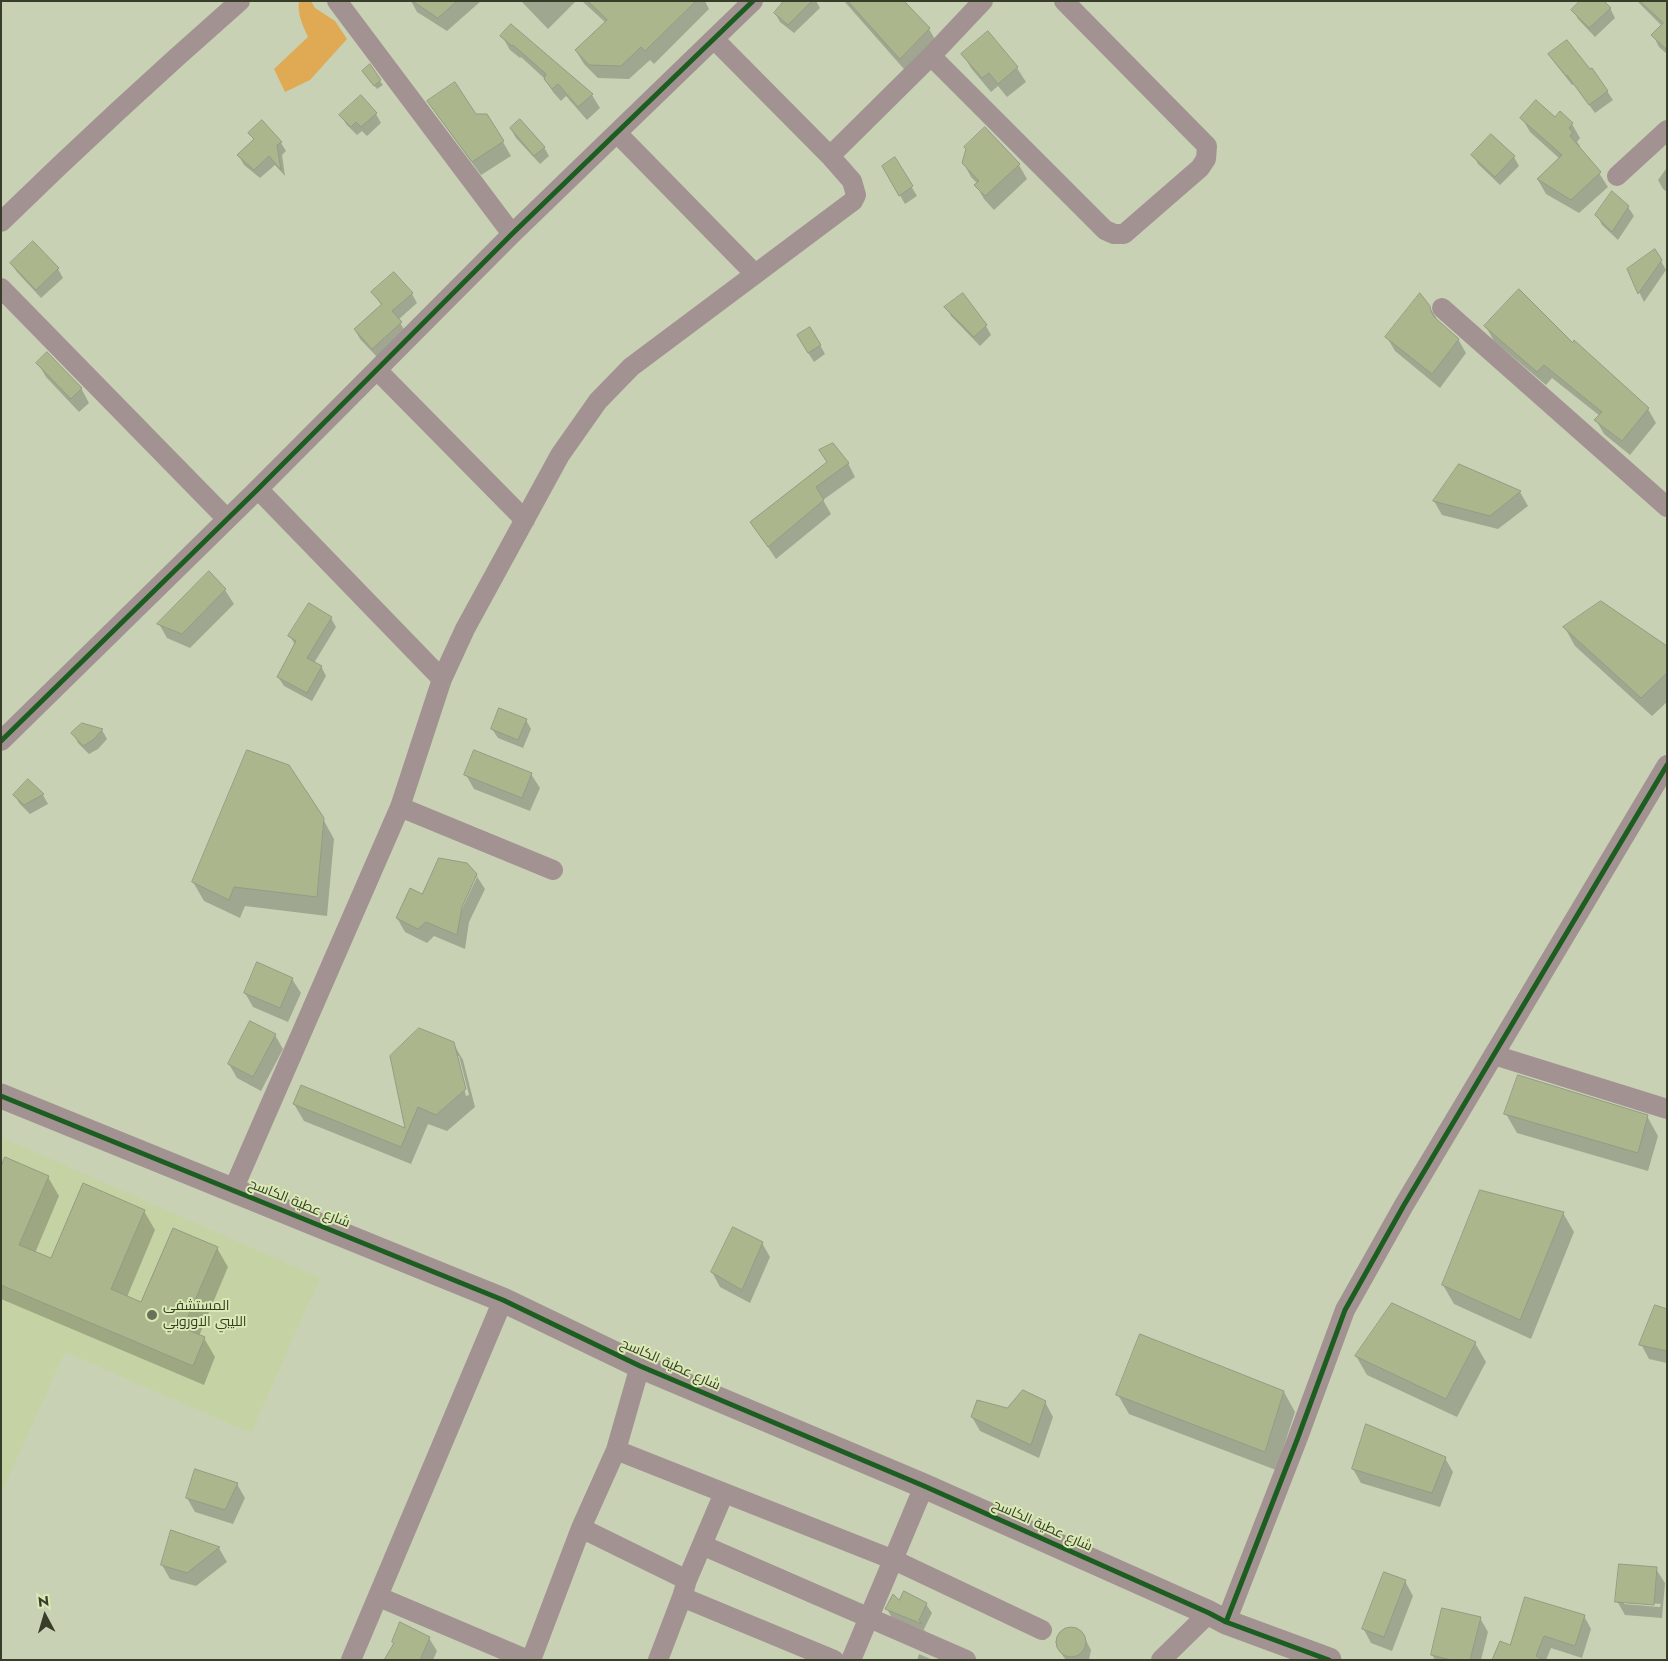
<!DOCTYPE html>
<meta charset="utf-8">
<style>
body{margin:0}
#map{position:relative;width:1668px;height:1661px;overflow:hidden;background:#c8d1b4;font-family:Jost,sans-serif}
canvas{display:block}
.frame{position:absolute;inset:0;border:2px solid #373d28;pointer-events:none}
.north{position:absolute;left:20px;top:1591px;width:50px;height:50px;-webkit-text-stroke:4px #daeab4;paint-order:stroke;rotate:354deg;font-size:14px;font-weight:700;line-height:20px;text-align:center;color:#373d28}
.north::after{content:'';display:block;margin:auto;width:18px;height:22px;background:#373d28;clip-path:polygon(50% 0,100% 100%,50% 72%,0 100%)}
</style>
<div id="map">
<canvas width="1668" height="1661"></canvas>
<div class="frame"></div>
<div class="north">N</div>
</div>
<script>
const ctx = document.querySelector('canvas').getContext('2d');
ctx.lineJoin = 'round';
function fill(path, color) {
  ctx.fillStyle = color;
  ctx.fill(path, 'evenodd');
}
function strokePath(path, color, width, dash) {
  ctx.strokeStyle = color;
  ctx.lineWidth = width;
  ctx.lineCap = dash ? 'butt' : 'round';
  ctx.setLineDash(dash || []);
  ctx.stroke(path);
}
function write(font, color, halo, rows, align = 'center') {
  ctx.font = font + ' Jost,Cairo,sans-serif';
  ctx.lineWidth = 4;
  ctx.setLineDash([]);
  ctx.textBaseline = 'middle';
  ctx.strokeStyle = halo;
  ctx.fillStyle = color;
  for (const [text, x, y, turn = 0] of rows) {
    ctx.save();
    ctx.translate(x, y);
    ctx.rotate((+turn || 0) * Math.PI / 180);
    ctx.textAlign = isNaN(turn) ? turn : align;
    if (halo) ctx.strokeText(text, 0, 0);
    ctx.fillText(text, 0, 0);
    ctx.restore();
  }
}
fill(new Path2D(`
 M1,1137L320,1278L251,1433L65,1352L1,1494Z`), '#c5d3a4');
fill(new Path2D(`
 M299,1H311L315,8L335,21L347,39L310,80L285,92L274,69L308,37C303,26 297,14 299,1Z`), '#dfaa53');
fill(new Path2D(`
 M411,1H481L447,31L417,12Z
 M521,1H576L548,29Z
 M582,1H705L709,9L654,64L650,60L629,79L598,78L584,64L576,51L606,23Z
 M785,1H816L820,8L794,33L780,22L775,13Z
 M844,1H902L929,29L940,48L911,77Z
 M1637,1H1667V54L1659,47L1653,35L1662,26Z
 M1610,8L1615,18L1595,37L1578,19L1573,10Z
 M511,26L592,95L600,108L587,120L566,96L561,101L553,92L545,79L521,57L520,58L510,50L502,36Z
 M988,33L1017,68L1026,82L1007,97L998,86L991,92L971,68L963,54Z
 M1550,54L1607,91L1613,100L1595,113L1574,84L1572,85L1555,63Z
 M363,72L380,81L383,85L377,89Z
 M429,101L475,115L503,142L511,156L481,175L437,115Z
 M1560,113L1572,124L1580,138L1577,142L1580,146L1579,148L1599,173L1608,187L1579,213L1546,194L1538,180L1560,159L1530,132L1522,118H1555Z
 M376,114L381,123L367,136L362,131L357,135L346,124L341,115Z
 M511,129L544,147L549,156L540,164L516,138Z
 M985,129L1019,165L1027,179L994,210L984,199L976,185L978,184L971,177L963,162Z
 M250,133L281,143L286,151L282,155L285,176L275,165L260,178L244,165L239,156L254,141Z
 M1473,155L1514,157L1519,166L1500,185L1478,164Z
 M895,159L917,196L905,204L883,166Z
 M1666,169H1667V192L1663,189L1658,180Z
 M1628,207L1634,216L1618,240L1602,225L1597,215Z
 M1655,250L1666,270L1644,302L1628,269Z
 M11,263L58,269L63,278L41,298L17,272Z
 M373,293L412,294L417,303L398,320L406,332L378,358L360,339L355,330L382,306Z
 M1429,306L1438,321L1458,339L1466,353L1440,388L1395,351L1387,337Z
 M946,307L986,326L991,335L980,346L951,316Z
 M1486,327L1574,345L1648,409L1656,423L1630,455L1604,434L1596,420L1600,416L1552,378L1546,385L1494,341Z
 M803,345H820L825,354L814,362Z
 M38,363L81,388L89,403L79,412L46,377Z
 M848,463L855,477L823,500L831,514L776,559L751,522Z
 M1459,465L1520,492L1528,506L1498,529L1442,515L1434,501Z
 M209,573L225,590L234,604L190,648L167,638L159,624Z
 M331,618L336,627L314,663L321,666L326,676L312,701L284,686L278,677L295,645L290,636Z
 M1565,628L1667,647V702L1652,716L1575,646Z
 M526,720L531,729L523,748L498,738L492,729Z
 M82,725L102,730L107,739L98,749L89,754L78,743L73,733Z
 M531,774L540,788L530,811L474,789L466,775Z
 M28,781L43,795L48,804L30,814L20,804L14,795Z
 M323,819L334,839L327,916L245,906L240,918L204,901L193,882Z
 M476,875L485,889L469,922L465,949L434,936L427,943L405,932L397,918L422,896ZM475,877H477L460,913L458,912Z
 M292,979L301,993L288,1022L253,1007L245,993Z
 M275,1035L283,1049L261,1091L237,1078L229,1064Z
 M453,1043L463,1060L475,1107L447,1131L428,1124L411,1164L304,1121L294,1104L407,1130L391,1057ZM456,1056H459L469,1095L466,1096Z
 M1506,1114L1647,1116L1658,1136L1648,1171L1517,1133Z
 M1,1170L48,1177L59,1196L35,1253L51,1260L144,1211L155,1230L127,1297L142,1303L217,1248L228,1267L199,1336L204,1338L215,1357L204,1385L1,1299Z
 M1563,1213L1574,1232L1531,1339L1454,1304L1443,1285Z
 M762,1243L770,1257L750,1303L720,1287L712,1272Z
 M1667,1310V1363L1649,1359L1641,1344Z
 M1141,1336L1284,1392L1295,1412L1276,1470L1129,1414L1118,1395Z
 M1475,1343L1486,1362L1457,1417L1367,1375L1356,1356Z
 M1045,1402L1053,1417L1039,1458L980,1431L972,1417Z
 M1445,1458L1453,1472L1440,1507L1361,1483L1353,1469Z
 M237,1484L245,1498L233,1524L195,1512L187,1498Z
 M172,1531L219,1548L227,1562L196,1586L170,1579L162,1565Z
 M1656,1569L1665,1583L1662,1618L1625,1615L1617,1601ZM1624,1601L1661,1604L1660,1607L1624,1604Z
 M1405,1581L1413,1596L1392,1651L1371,1643L1363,1628Z
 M899,1602L926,1604L932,1613L924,1629L925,1631L892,1618L887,1609Z
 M1584,1616L1591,1629L1582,1658L1551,1648L1546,1660H1493L1511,1647Z
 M1480,1618L1488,1632L1481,1660H1435L1432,1655Z
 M1068,1628L1077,1629L1081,1631L1091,1650L1089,1660H1066L1063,1656L1058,1646V1637L1060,1633Z
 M429,1638L437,1651L433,1660H386L394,1644L393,1642Z
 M919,1654L933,1660H917Z`), '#0003');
const building = new Path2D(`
 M413,1H457L438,18Z
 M588,1H696L645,51L641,47L621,66L589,65L575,50L607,20Z
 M784,1H812L788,25L774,13Z
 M848,1H904L930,28L900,59Z
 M1580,1H1604L1611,8L1589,28L1571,10Z
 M1640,1H1667V50L1651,35L1663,23Z
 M511,24L593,94L578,107L558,84L552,89L544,79L546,74L513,45L512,46L500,36Z
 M988,31L1018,67L998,84L989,73L982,78L961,54Z
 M1567,40L1590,69L1592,68L1608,91L1589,105L1567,75L1566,76L1548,54Z
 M370,64L381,80L374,86L362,71Z
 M455,82L476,114H487L504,141L472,162L427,101Z
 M361,95L377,113L361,127L356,122L351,127L339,115Z
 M1536,100L1555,117L1560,111L1573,123L1569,128L1573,132L1570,136L1601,172L1571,200L1537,179L1562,155L1520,118Z
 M520,119L545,147L534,156L510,128Z
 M262,120L282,142L277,145L281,170L269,156L254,170L237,155L254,139L248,133Z
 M985,127L1020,164L985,196L974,185L979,181L962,163L966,149L964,147Z
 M1491,134L1515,156L1495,177L1471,155Z
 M895,157L913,186L899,196L882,166Z
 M1612,191L1629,206L1612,232L1595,215Z
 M33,241L59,268L36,290L10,263Z
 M1655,249L1662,260L1638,294L1627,269Z
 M394,272L413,293L392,311L402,322L372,349L354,329L382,304L371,292Z
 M1519,289L1573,343L1574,340L1649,408L1622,441L1594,420L1602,412L1544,365L1537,372L1484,326Z
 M963,293L987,325L974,337L944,307Z
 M1420,293L1430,306L1431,311L1434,317L1459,339L1432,374L1385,337Z
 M810,327L821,345L808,353L797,335Z
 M47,352L82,388L71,399L36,363Z
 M833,443L849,463L816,487L824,500L768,547L750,522L827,462L819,450Z
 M1459,464L1521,491L1490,516L1433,501Z
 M209,571L226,589L182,634L157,624Z
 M1601,601L1667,646V673L1641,698L1563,627Z
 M309,603L332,617L307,658L322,666L307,693L277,677L296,641L288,636Z
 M499,708L527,719L518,740L491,729Z
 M82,723L103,729L93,740L83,746L71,733Z
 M247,750L289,765L324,818L317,897L234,887L229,900L192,882Z
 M474,750L532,773L522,798L464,775Z
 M28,779L44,794L24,805L13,795Z
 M439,858L467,863L477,874L462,907L457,935L426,922L418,929L396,918L410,888L422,894Z
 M257,962L293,978L280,1008L244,993Z
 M250,1021L276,1034L253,1077L228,1064Z
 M419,1028L454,1042L466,1089L436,1115L418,1107L401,1147L293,1104L301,1085L405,1128L390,1056Z
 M1518,1075L1648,1115L1638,1153L1504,1114Z
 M5,1157L49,1176L19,1245L51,1258L83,1183L145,1210L111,1289L141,1302L173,1228L218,1247L183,1328L205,1337L193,1366L1,1285V1167Z
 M1480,1190L1564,1212L1520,1320L1442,1285Z
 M733,1227L763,1242L742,1290L711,1272Z
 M1392,1303L1476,1342L1446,1399L1355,1356Z
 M1655,1305L1667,1309V1351L1639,1345Z
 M1140,1334L1284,1391L1265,1452L1116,1395Z
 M1023,1390L1046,1401L1031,1445L971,1417L977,1400L1007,1408Z
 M1366,1424L1446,1457L1432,1493L1352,1469Z
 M195,1469L238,1483L225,1510L186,1498Z
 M171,1530L220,1547L187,1573L161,1565Z
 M1619,1564L1657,1567L1654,1605L1615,1602Z
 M1384,1572L1406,1580L1384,1637L1362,1629Z
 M904,1591L927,1603L919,1620L922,1624L885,1609L893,1594L899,1600Z
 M1525,1597L1585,1615L1575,1646L1544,1636L1536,1656L1544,1660H1492L1500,1641L1510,1645Z
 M1442,1608L1481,1617L1470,1660H1451L1431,1655Z
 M400,1622L430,1637L420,1660H384L394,1643L392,1642Z
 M1056 1642a15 15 0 1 1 30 0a15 15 0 1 1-30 0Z`);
fill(building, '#abb68d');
strokePath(building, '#949b84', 1);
strokePath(new Path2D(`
 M337,1L512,234
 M931,56L1105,230L1114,234H1124L1200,168L1206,159L1207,146L1064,1
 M617,133L755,274
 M830,156L931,56L983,1
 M1617,176L1667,130
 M1,222C79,146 158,73 240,1
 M1,288L227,519
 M1442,308L1667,507
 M377,370L525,520
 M258,489L442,679
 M1,741L258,489L512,234L753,1
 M400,807L442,679L465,629L560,455L598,401L631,367L853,201L856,195L852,181L830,156L714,39
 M1494,1055L1667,1109
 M233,1190L400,807L553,870
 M616,1450L894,1560L1042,1630
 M581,1528L687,1580L682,1597L834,1660
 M702,1545L966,1660
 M687,1580L724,1493
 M379,1597L528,1660
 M1226,1622L1297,1440L1345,1310L1404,1205L1667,765
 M351,1660L503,1300
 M531,1660L581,1528L616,1450L640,1366
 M658,1660L682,1597
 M851,1660L924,1486
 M1161,1660L1209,1613`), '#a29292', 20);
strokePath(new Path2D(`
 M1,1096L503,1300L640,1366L924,1486L1209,1613L1226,1622L1329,1660`), '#a29292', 25);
strokePath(new Path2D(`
 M1,741L258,489L512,234L753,1
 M1,1096L503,1300L640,1366L924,1486L1209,1613L1226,1622L1329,1660
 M1226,1622L1297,1440L1345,1310L1404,1205L1667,765`), '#1b5e20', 5);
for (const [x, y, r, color] of [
 [152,1315,6,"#6a7159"]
]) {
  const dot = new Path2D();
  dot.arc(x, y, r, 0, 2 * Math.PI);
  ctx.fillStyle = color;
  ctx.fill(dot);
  strokePath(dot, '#daeab4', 2);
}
write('14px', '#373d28', '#daeab4', [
 ["شارع عطية الكاسح",299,1204,22],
 ["شارع عطية الكاسح",670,1365,24],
 ["شارع عطية الكاسح",1042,1526,24]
]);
write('14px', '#373d28', '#daeab4', [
 ["المستشفی",163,1307],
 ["الليبي الاوروبي",163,1323]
], 'left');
</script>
